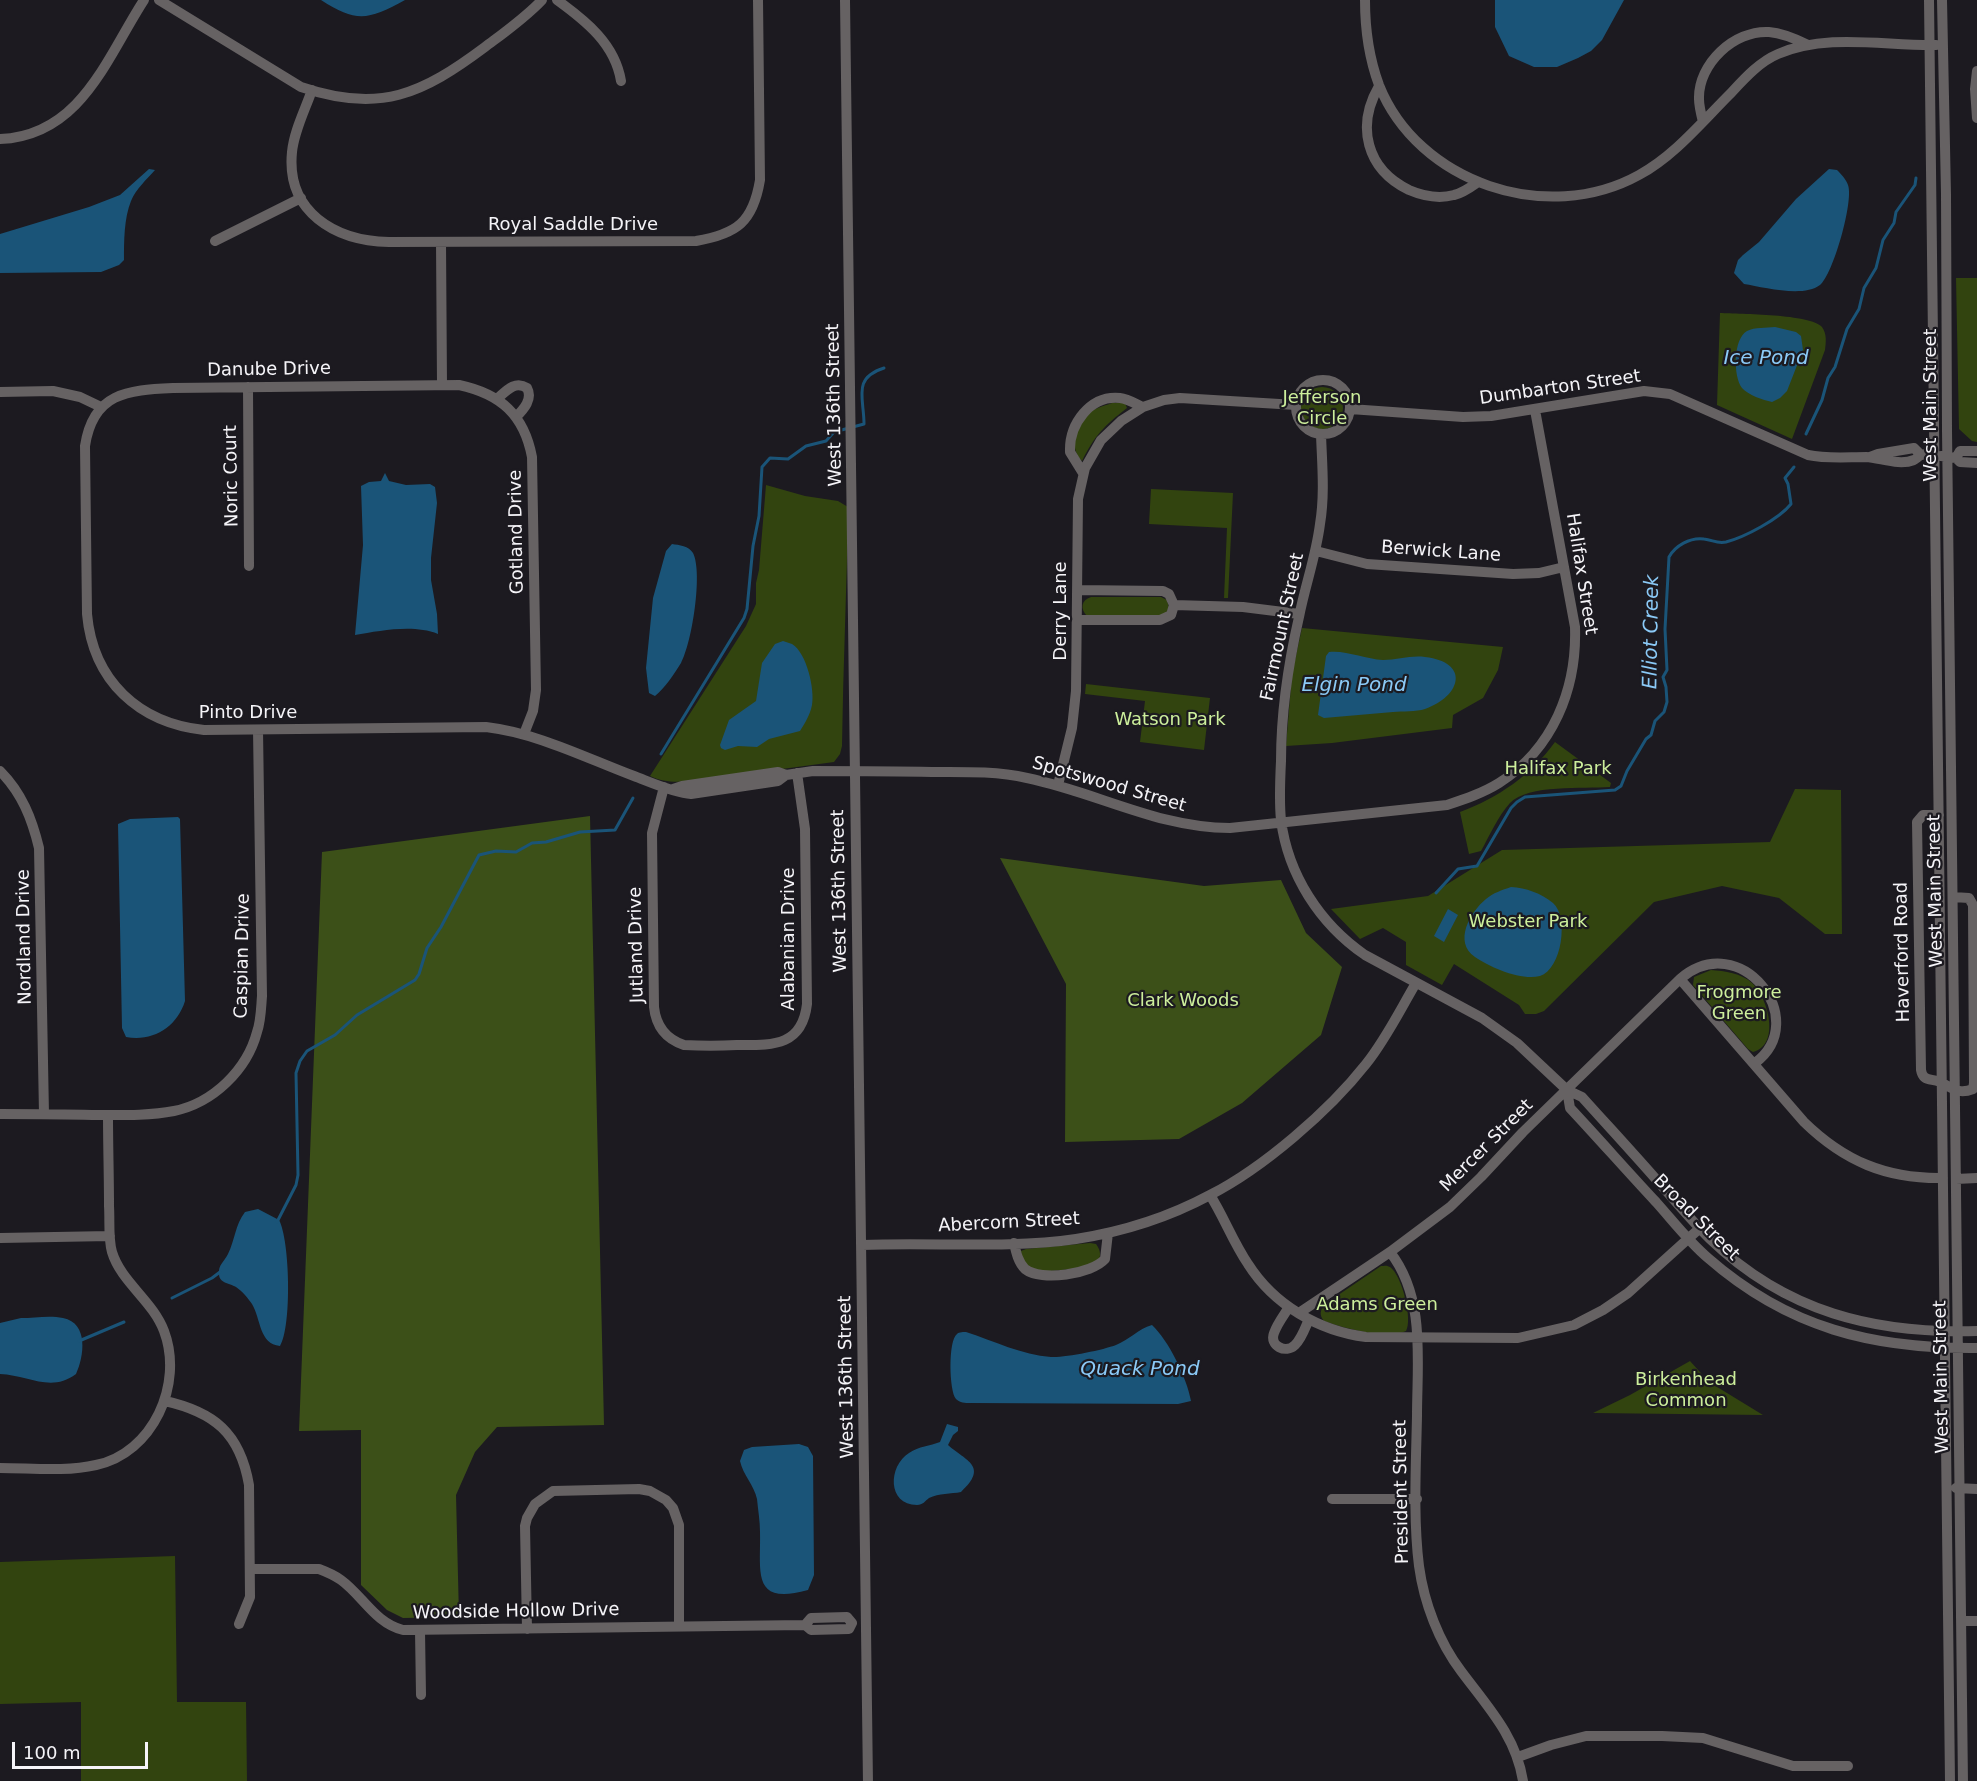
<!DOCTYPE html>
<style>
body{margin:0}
#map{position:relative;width:1977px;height:1781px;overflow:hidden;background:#1c1a20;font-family:"DejaVu Sans",sans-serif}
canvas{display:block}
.scale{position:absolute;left:12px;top:1742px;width:136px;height:27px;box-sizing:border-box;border:3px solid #f5f4f8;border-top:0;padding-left:8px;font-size:18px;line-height:21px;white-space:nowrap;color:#f5f4f8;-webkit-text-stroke:4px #1c1a20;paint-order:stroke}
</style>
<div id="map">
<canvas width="1977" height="1781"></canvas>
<div class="scale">100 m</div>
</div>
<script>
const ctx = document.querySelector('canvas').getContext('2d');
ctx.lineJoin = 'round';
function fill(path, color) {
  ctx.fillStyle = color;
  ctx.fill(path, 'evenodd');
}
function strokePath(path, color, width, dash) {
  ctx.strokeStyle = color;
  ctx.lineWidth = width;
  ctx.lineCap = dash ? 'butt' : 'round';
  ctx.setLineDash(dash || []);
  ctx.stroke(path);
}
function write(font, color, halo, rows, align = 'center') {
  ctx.font = font + ' "DejaVu Sans",sans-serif';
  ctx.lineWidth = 4.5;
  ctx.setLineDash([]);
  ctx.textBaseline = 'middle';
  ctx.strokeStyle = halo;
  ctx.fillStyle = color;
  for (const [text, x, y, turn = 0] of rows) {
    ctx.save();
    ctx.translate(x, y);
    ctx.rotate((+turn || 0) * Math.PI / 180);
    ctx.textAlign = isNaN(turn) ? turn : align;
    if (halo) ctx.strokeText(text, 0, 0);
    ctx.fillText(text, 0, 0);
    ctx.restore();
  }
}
fill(new Path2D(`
 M1956,278H1977V442L1972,441L1959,429Z
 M1720,313C1740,314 1811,314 1822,327C1827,334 1826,342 1825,350L1792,439L1717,405Z
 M1301 408a21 21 0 1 1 42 0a21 21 0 1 1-42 0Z
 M1112,403H1125L1127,408C1104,426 1095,435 1082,461C1069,448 1075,430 1086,416C1091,409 1104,406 1112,403Z
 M766,485L805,496L838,501L848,507C847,586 843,666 842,746L840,754L834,762L693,781C677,782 664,783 650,776L746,626L756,604V583L759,570Z
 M1151,489L1233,493L1228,598H1224L1227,528L1149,524Z
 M1091,597H1161L1167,600L1169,608L1164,616H1087C1080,609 1081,600 1091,597Z
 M1302,628L1503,647L1498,670L1483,698L1453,715L1452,728L1332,743L1286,746L1292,674Z
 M1086,684L1210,698L1204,750L1140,742L1145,701L1085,694Z
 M1555,742L1611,783L1610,787C1584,789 1528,784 1510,803C1498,816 1490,835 1481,851L1469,854L1460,812C1498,798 1531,775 1555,742Z
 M1795,789L1841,790L1842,934H1825L1779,898L1722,886L1654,902L1544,1011L1536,1014H1525L1519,1005L1454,964L1442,985L1406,965V942L1383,928L1360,939L1331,909L1428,896L1502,850L1770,842Z
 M1711,970C1725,971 1741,973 1752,983C1768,997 1781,1045 1753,1052L1748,1049L1693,985L1694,977Z
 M1090,1243L1096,1244C1100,1250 1101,1253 1099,1260L1083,1268L1040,1272L1028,1268L1022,1260L1021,1251L1026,1249Z
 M1381,1266C1385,1266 1386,1265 1390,1267C1402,1275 1413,1320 1406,1331C1386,1340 1344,1328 1324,1321C1319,1315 1320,1310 1325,1304Z
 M1690,1361L1709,1382L1763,1415L1593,1413L1630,1395Z
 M175,1556L177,1702H246L247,1781H81V1702L0,1704V1562Z`), '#32440f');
fill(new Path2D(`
 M590,816L604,1425L497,1427L475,1452L456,1495L459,1617L403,1618L387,1610L361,1585V1430L299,1431L322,852Z
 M1000,858L1204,886L1281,880L1306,933L1342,967L1321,1035L1242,1103L1179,1139L1065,1142L1066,984Z`), '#3c5018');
fill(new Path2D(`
 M321,0H405C368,20 357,23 321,0Z
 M1495,0H1624L1602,40L1591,51L1578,58L1557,67H1534L1509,56L1495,27Z
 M149,169L155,170C147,179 136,189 131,201C124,218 124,241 124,260L119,265L101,272L0,273V234L89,207L120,195Z
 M1829,169L1837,170C1841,174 1846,179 1848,185C1854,201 1833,275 1820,285C1803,298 1763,287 1744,284L1734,273L1738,260L1743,255L1759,242L1796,199Z
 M1775,327L1796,332L1801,336L1803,350L1787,391L1780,398L1772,402C1763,400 1748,395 1742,388C1733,376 1733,339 1747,331C1755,327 1766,328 1775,327Z
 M385,473L389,481L406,485L430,484L435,487L437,503L431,558V580L437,614L438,634C413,624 380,631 355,635L363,545L361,486L369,482L381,481Z
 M672,544C679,545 689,546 693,553C703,573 692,643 681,663C674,674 665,688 655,696L649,693L646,668L653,598L666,551Z
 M783,641C786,642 789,643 792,644C807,653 815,690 812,705C810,715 805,723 800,731L769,739L757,747L738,746L725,750L721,748L720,745L729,720L756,701L762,663L775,644Z
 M1329,652C1346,650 1365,659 1383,660C1397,660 1411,655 1425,657C1470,662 1462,696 1425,709C1416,712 1403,711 1393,712C1370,714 1347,716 1324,718L1318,715L1326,656Z
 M178,817L180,819L185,1001C177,1027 153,1042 126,1037L122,1028L118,824L130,819Z
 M1511,887C1526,888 1541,893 1553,903C1569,917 1562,969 1540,976C1522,981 1491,968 1475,957C1453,942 1470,912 1486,899C1493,893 1502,890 1511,887Z
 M1448,909L1458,915L1444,942L1434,936Z
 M258,1209L279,1220C290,1240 292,1327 280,1346C259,1344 261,1319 252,1304C248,1298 242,1291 236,1287C229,1283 219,1283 219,1274C218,1265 224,1262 228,1254C235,1240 235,1225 245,1212Z
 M21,1318C34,1318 50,1315 63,1318C89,1323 84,1357 76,1374C51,1393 28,1375 0,1374V1323Z
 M1152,1325C1169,1341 1187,1378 1191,1401L1178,1404L970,1403C965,1403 960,1403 956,1399C949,1391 948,1340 957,1334C959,1332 964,1332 966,1332C994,1341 1022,1355 1051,1357C1064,1358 1103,1350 1116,1345C1129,1340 1138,1329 1152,1325Z
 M947,1424L958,1427V1431L953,1435L948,1445C966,1461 989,1466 961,1492C951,1494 939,1493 929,1498C925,1501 923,1505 917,1505C887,1505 888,1466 909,1453C919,1446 930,1446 940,1442Z
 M799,1444L808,1447L813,1456L814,1575L808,1590C751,1606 761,1572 760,1532C760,1521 758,1510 757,1499C754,1485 743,1475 740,1461L744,1450L752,1447Z`), '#1a5478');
strokePath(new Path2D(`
 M1806,434L1822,400L1828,378L1835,367L1847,329L1859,309L1864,288L1876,268L1883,240L1894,223L1896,212L1915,185L1916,178
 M661,754L744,618L747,609L753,546L759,516L762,467L770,458L788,459L806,446L826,441L834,432L864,424C864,398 852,378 884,368
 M1436,893L1458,869L1477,866L1511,808L1517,802L1525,797L1615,790L1621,786L1627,771L1646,739L1651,735L1655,721L1664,712L1667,702L1666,687L1663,677L1667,670L1665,629L1669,557C1675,546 1690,537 1704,539C1713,540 1717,544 1726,542C1745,537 1779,519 1791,504L1788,484L1785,478L1794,467
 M277,1222L296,1185L298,1175L296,1073L300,1061L307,1051L335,1035L357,1015L415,980L419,974L427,948L441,927L479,855L496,851L516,852L532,843L546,842L580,832L615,830L633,798
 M172,1298L212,1278L220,1272
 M79,1341L124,1322`), '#1a5478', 3);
strokePath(new Path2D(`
 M159,0L301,87C380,114 422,94 485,47C505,32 525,18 542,0
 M557,0C586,21 615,44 621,81
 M845,0L868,1781
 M1365,0C1365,28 1369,58 1379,85C1418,183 1547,226 1639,175C1674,156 1701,123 1730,94C1744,79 1759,62 1778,54C1827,33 1884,46 1936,45
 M1929,0L1950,1781
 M1942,0L1946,194L1947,430L1963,1781
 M1977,71L1975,89L1977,118
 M1379,86C1356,126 1366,169 1409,190C1423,196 1439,199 1454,195C1463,193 1471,187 1478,182
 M312,90C305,110 294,131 292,152C286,212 335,241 389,242L696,241C737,234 753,222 760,180L758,0
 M1703,122C1701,114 1699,106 1699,99C1698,64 1734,30 1769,32C1783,33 1796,39 1808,45
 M0,139C81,136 107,57 144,0
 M215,241L301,198
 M441,242L442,385
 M1296 407a27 27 0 1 1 54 0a27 27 0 1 1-54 0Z
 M248,387L249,566
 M0,392L53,391L80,397L101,407
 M497,399C506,391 515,380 527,388C533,399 524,409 516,417
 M1350,409L1463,417L1491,416L1644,391L1670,394L1808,455C1827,459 1847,457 1866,457C1881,458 1899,466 1914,460C1915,460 1920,455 1921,455
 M1321,434C1322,464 1325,494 1320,524C1316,556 1305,586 1299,617C1288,665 1281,712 1281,761C1280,781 1279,801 1281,820C1288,875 1320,924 1365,955L1482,1018L1517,1043L1567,1090L1582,1097C1608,1126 1635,1155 1661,1185C1677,1203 1693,1222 1710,1239C1786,1312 1874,1334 1977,1331
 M1941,456L1956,458L1960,462L1977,463
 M1870,457L1878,454L1914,448L1921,455L1926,454
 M1956,458L1960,451H1977
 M1083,473L1070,452C1069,424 1090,395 1120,398C1128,399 1136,404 1143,407
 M1316,551L1367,564L1513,574L1539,573L1564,567
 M1077,590L1163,591L1169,594L1174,605L1171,615L1160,620H1078
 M1174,605L1243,607L1299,614
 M524,734L533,711L536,690L532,457C524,415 501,394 459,385L173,388C127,390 93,393 85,446L87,614C93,681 139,723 204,730L486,727C537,733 586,758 634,776C650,782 674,793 691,794L778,781L786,775L813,771C853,771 892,771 932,772C963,772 996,771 1027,778C1096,792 1158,828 1230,828L1447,805C1465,799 1483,793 1499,783C1553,749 1577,689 1575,627L1535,410
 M0,771C22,793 32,819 39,848L44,1114
 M1058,785L1072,728L1076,691L1078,499L1085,468L1101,440L1121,421L1143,407L1164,400L1180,398L1296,405
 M664,787L652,833L654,1007C656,1026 666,1039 684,1045C702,1046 719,1046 737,1045C772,1045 802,1047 807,1004L805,829L797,773
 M673,789L682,786L778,772L786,775
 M1939,815H1923L1917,822L1921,1070C1923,1082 1931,1078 1940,1082C1953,1088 1958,1095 1973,1089L1974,1083L1973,905L1969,898L1953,897
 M1755,1063C1813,1020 1740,927 1680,979L1804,1122C1844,1161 1886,1179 1943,1178
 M1567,1090L1570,1108C1599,1139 1627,1171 1656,1202C1673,1221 1689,1242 1708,1258C1788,1328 1873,1349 1977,1348
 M0,1114C31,1114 61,1114 92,1115C119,1115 148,1116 174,1111C213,1103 247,1070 257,1032C261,1021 261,1008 262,996L258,730
 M1956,1179L1977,1178
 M1210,1195C1224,1217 1233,1242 1248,1264C1274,1305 1319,1331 1366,1337L1518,1338L1574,1325L1603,1310L1628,1293L1700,1228
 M0,1238L110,1236
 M1014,1243C1016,1252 1018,1262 1025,1269C1041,1282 1092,1274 1105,1259L1108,1233
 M862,1245C932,1242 1006,1249 1076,1239C1121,1232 1169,1217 1210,1195C1263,1168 1329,1111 1366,1064C1386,1039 1400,1010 1416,983
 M1390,1252C1426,1298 1417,1361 1417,1416C1416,1465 1413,1518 1419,1566C1424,1603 1439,1642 1461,1671C1487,1706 1516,1736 1523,1781
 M1289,1307C1284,1315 1277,1324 1274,1333C1269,1346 1286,1354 1295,1345C1302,1338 1305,1328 1309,1319
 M1299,1313L1390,1252L1450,1207L1481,1177L1523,1132L1680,979
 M165,1401C214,1412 240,1433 249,1485L250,1597L239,1624
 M0,1468C31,1468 65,1472 96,1465C153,1453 184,1384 164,1331C153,1301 121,1282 112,1252C108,1238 110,1221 109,1206C109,1176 108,1145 108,1115
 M1956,1488L1977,1489
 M1332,1499H1417
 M250,1569H319C327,1572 334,1575 341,1580C363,1596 375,1623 403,1630L805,1625
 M847,1617L852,1623L849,1629L811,1630L805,1625L811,1618Z
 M1962,1621H1977
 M527,1629L525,1526L527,1518L535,1504L553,1491L639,1489L650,1491L666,1500L673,1508L679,1525V1626
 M420,1631L421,1695
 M1518,1757L1551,1745L1586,1736H1662L1703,1738L1793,1766H1848`), '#666263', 10);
write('18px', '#f5f4f8', '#1c1a20', [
 ["Royal Saddle Drive",573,225],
 ["Danube Drive",269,370,-1],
 ["Dumbarton Street",1560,388,-8],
 ["West 136th Street",835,405,-91],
 ["West Main Street",1931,405,-90],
 ["Noric Court",232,476,-91],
 ["Gotland Drive",517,532,-91],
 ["Berwick Lane",1441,552,4],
 ["Halifax Street",1581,574,81],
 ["Derry Lane",1061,611,-90],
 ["Fairmount Street",1283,627,-78],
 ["Pinto Drive",248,713],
 ["Spotswood Street",1109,785,16],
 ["West 136th Street",840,891,-91],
 ["West Main Street",1936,891,-91],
 ["Nordland Drive",25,937,-91],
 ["Alabanian Drive",789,939,-90],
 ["Jutland Drive",637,945,-91],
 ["Haverford Road",1903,952,-91],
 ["Caspian Drive",243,956,-89],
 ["Mercer Street",1487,1146,-45],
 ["Broad Street",1696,1218,45],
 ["Abercorn Street",1009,1223,-3],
 ["West 136th Street",847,1377,-91],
 ["West Main Street",1942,1377,-91],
 ["President Street",1402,1492,-91],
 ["Woodside Hollow Drive",516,1612,-1]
]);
write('18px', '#cdef9c', '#1c1a20', [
 ["Jefferson",1322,398],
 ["Circle",1322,419],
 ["Watson Park",1170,720],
 ["Halifax Park",1558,769],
 ["Webster Park",1528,922],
 ["Frogmore",1739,993],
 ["Green",1739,1014],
 ["Clark Woods",1183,1001],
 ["Adams Green",1377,1305],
 ["Birkenhead",1686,1380],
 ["Common",1686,1401]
]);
write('italic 20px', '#8bcaf7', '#1c1a20', [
 ["Ice Pond",1766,359],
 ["Elliot Creek",1652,632,-89],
 ["Elgin Pond",1354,686],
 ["Quack Pond",1140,1370]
]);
</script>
